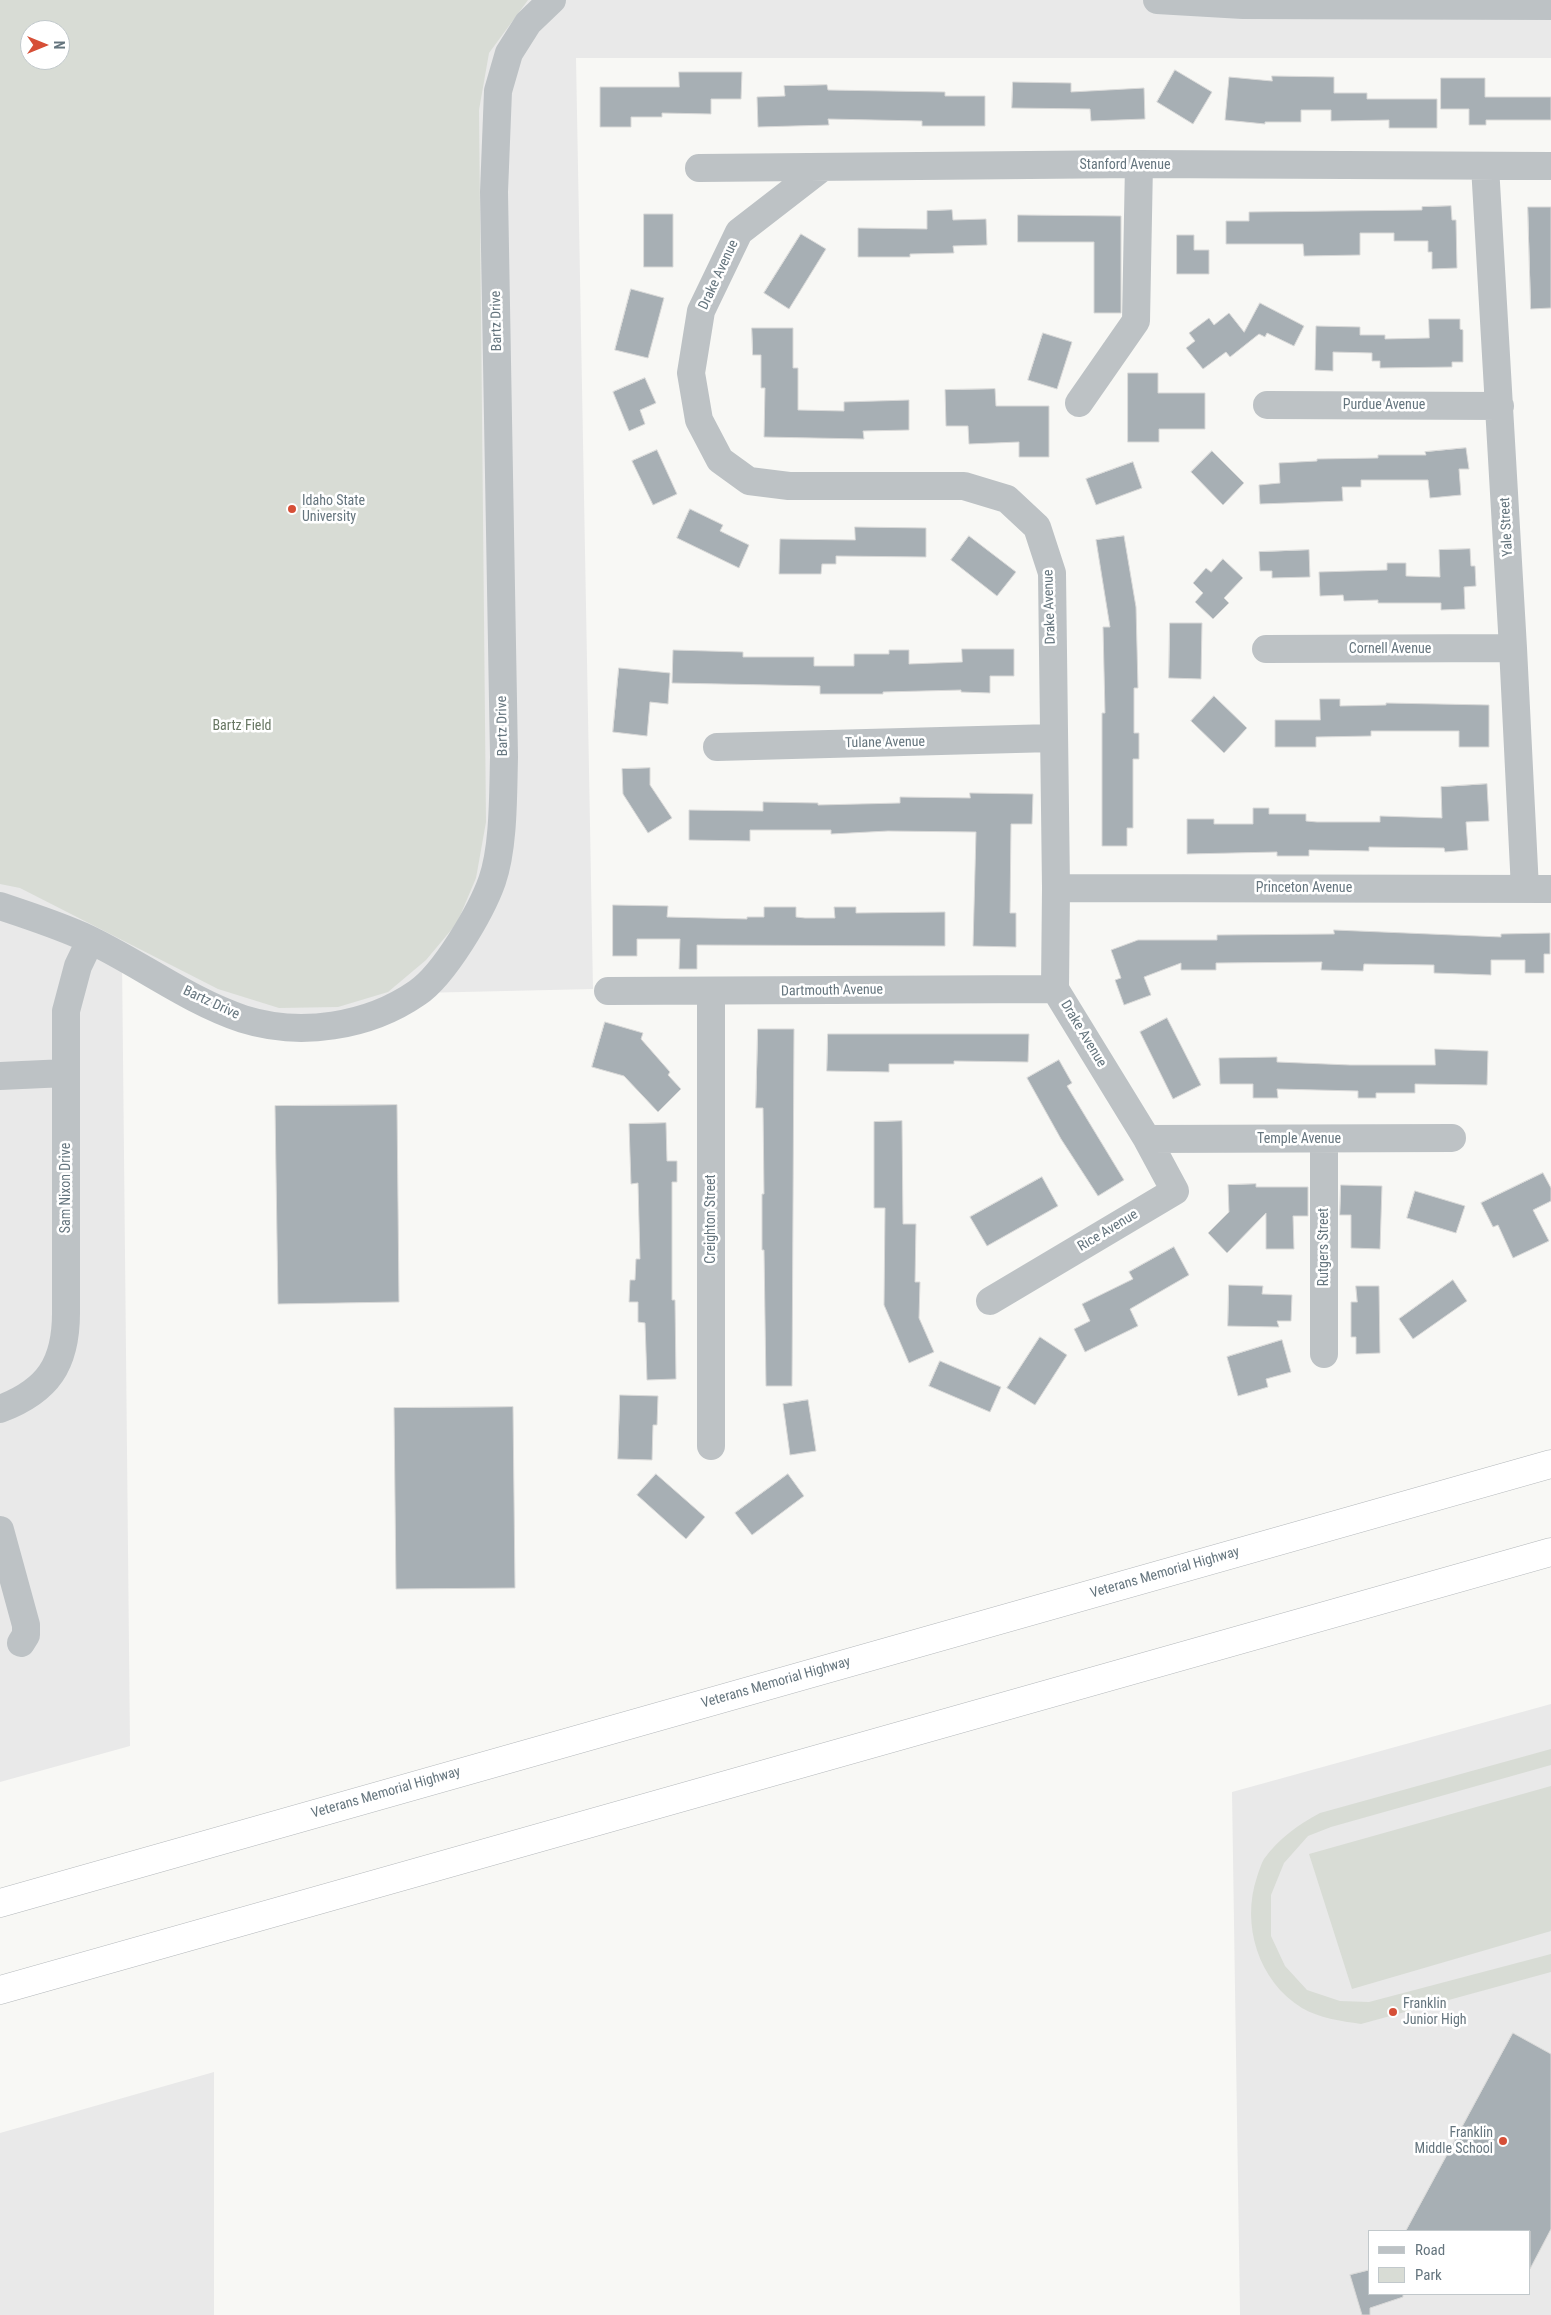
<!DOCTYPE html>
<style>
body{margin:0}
#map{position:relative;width:1551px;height:2315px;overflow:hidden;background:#f8f8f5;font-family:"Roboto Condensed",sans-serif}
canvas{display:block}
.legend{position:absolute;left:1368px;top:2230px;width:162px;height:65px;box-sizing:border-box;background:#fff;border:1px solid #c1c8cb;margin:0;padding:6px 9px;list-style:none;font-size:15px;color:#65757e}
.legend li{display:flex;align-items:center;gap:10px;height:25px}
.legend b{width:25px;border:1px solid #c1c8cb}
.north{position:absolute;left:20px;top:20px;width:50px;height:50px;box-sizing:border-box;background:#fff;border:1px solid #c1c8cb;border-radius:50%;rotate:90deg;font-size:14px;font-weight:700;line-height:20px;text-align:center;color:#65757e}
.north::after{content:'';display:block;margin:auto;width:18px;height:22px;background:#d64f37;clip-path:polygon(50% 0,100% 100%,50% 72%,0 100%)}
</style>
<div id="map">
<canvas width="1551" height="2315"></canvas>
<ul class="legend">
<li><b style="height:6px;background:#bdc2c5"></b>Road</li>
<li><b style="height:14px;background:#d8dcd5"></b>Park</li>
</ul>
<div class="north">N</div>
</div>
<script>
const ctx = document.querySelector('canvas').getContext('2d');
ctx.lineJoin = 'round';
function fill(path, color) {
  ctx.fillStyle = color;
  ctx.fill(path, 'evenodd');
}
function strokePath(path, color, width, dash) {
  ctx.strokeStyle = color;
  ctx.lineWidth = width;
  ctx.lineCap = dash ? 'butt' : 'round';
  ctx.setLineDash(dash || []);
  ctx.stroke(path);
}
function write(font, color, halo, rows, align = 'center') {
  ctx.font = font + ' "Roboto Condensed",sans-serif';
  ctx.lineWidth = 5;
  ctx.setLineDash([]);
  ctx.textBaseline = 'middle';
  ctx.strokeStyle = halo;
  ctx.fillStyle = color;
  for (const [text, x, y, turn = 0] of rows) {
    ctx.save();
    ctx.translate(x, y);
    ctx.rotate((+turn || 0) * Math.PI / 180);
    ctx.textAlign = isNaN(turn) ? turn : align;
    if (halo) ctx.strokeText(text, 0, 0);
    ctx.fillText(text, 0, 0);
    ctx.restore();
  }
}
fill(new Path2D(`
 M0,0H1551V58H576L593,989L419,993L293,1028L122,958L130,1746L0,1782ZM30,30H60V60H30Z
 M1551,1704V2315H1240L1232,1792ZM1370,2231H1530V2294H1370Z
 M214,2072V2315H0V2133Z`), '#e9e9e9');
fill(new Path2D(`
 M0,0H528L489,53L479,110L486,822L476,878L457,923L426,960L388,992L338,1007L279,1008L218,989L20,888L0,884ZM30,30H60V60H30Z
 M1551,1749V1765L1331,1827L1308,1836L1284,1863L1271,1895V1936L1285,1966L1307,1990L1340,2001L1369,2002L1551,1954V1972L1361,2024C1341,2021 1319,2018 1302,2008C1258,1981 1241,1924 1257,1877C1259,1871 1261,1864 1264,1859C1279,1838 1298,1825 1320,1813Z
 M1551,1786V1931L1352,1989L1309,1854Z`), '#d8dcd5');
const building = new Path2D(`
 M1175,70L1212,92L1193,124L1157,102Z
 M679,72H742L741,99H711V114L662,113V117H631V127H600V87H679Z
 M1272,76L1334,77V93H1367V99H1437V128H1389V120L1331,121V110H1301V122H1265V124L1225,120L1229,77L1272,81Z
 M1441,78H1485V97H1551V120H1486V125H1469V109H1441Z
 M1013,82L1071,83V92L1144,88L1145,119L1091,121L1090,109L1012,108Z
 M827,85L828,90L945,92V96H985V126H922V121L828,119L829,125L758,127L757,97L785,96L784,86Z
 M1451,206L1452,220H1456L1457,268L1432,269V252H1428V241H1394V233H1360V255L1304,256L1303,244H1226V221H1249V212L1422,210V207Z
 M1528,207H1551V308L1531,309Z
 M952,210L953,220L986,219L987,245L953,246L954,253L910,254V257H858V228L927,229V211Z
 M644,214H673V267H644Z
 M1018,215L1121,216V313H1094V242H1018Z
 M801,234L826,249L789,309L764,293Z
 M1177,235H1194V250H1209V274H1177Z
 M631,289L664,298L648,358L615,350Z
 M1260,303L1304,326L1294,346L1267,333L1265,337L1259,334L1230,357L1226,352L1203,369L1186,348L1195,341L1189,333L1209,318L1214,325L1229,313L1244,332Z
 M1429,319H1460V329L1463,330V362H1452V367L1380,368V361H1372V353L1333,352V371L1315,370L1316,326L1360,327V335H1385V339L1429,338Z
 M752,328H793V368H798V410L844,411V402L909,400V430L863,431L864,439L764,437L765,388H761V355H753Z
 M1043,333L1072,342L1057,389L1028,380Z
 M1128,373H1158V393H1205V429H1159V442H1128Z
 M645,378L656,403L640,410L645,424L629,431L613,392Z
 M995,389L996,406H1049V457H1019V442L969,444L968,426H946L945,390Z
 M1466,448L1469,469H1459L1461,495L1430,498L1428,480H1361V487H1342L1343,501L1260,504L1259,485L1280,483L1279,463L1317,461V459L1378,458V455H1426L1425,452Z
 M657,450L677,494L653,505L632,461Z
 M1212,451L1244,483L1223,505L1191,472Z
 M1133,462L1142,488L1096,505L1086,479Z
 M690,509L723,525L720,531L749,545L739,568L677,538Z
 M855,527L926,528V557L836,556V564H822L821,574H779L780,539L855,540Z
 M969,536L1016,572L997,596L951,560Z
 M1124,536L1136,607L1138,688H1134V733H1139V759H1133V828H1127V846H1102V713H1105L1103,627H1110L1096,540Z
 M1470,549L1471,566H1475L1476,586L1464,587L1465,609L1441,610V603H1378V600L1344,601L1343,595L1320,596L1319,572L1387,570V563H1406V576L1440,577L1439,550Z
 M1309,550L1310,577L1272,578V571H1260L1259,552Z
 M1223,559L1243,578L1224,598L1229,603L1213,619L1195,602L1203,593L1193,583L1206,568L1211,572Z
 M1170,623H1202L1201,679L1169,678Z
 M962,649H1014V676H990V693L961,692V690L883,692V694H820V686L672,683L673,650L743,652V657H814V666H854V654H889V650H909V664L962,662Z
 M619,668L670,673L668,704L650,702L647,736L613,732Z
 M1214,696L1247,728L1224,753L1191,721Z
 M1320,699H1340V706L1386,705V703L1489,705V747H1459V731H1371V736L1316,737V747H1275V720H1320Z
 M650,768V785L672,818L648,833L623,794L622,769Z
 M1487,784L1489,821L1466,822L1468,850L1445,852L1444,848L1369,847V851L1309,850V856H1277V852L1187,854V819H1214V824H1253V808H1269V814H1306V821L1317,822H1380V816L1442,818L1441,787Z
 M970,793L1033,794L1032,824H1011L1010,913H1016V947L973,946L976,832L888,831L831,834V830H750V841L689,840V810L763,811V802L818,803V805L900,803V797L970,798Z
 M613,905L668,906L667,917L747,919V917H764V907H796V917L805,918H835L834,907H856V913L945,912V946L697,945V969H679L680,939H637V956H613Z
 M1334,930L1501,937V934L1550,933V954H1544V973H1525V960H1491V975L1434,973V965L1364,964L1363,971L1321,970L1322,962L1216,963V970H1181V963L1144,977L1151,995L1124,1005L1115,980L1121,978L1111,950L1138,940H1217V935L1334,934Z
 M1167,1018L1201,1085L1173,1099L1140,1032Z
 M605,1022L643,1033L641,1039L670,1072L668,1075L681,1089L658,1112L624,1076L592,1067Z
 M758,1029H794L792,1386H766L764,1250H762V1194H764L763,1108H756Z
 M828,1034H1029L1028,1062L954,1061V1064H889V1072L827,1071Z
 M1435,1049L1488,1051L1487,1085L1415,1084V1093H1376V1098H1358V1091L1277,1089L1278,1098H1253V1084H1220L1219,1058L1277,1057V1062L1350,1065H1435Z
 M1059,1060L1072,1083L1067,1086L1124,1180L1098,1196L1061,1139L1027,1078Z
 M397,1105L399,1302L278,1304L275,1106Z
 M902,1121L903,1224H916L915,1282H920L919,1318L934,1352L909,1363L884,1305L885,1208H874V1122Z
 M666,1123L667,1161H677V1182H672V1300H675L676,1379L647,1380L645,1323L638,1322V1302H629L630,1280H635L636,1259H640L638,1183L631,1184L629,1124Z
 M1543,1173L1551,1188V1201L1533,1210L1549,1241L1513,1258L1498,1225L1493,1227L1481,1203Z
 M1042,1177L1058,1206L987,1246L970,1217Z
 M1256,1184V1187H1308V1216H1293L1294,1249H1266V1213L1227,1253L1208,1233L1229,1212L1228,1185Z
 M1341,1185L1382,1186L1380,1249L1351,1248V1215H1340Z
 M1415,1191L1465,1206L1456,1233L1407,1218Z
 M1174,1247L1189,1275L1130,1309L1138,1326L1085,1352L1074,1329L1090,1321L1082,1304L1133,1279L1129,1272Z
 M1453,1280L1467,1301L1413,1339L1399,1319Z
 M1229,1285L1263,1286L1262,1294L1292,1295L1291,1321H1277L1279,1327L1228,1326Z
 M1356,1286H1379L1380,1353L1356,1354V1337H1351V1302H1357Z
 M1040,1337L1067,1355L1035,1405L1007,1388Z
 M1282,1340L1291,1372L1266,1379L1268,1387L1238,1396L1227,1357Z
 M940,1361L1001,1387L990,1412L929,1386Z
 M620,1395L658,1396L657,1425H653L652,1460L618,1459Z
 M808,1400L816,1451L790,1455L783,1404Z
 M513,1407L515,1588L396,1589L394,1408Z
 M656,1474L705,1517L686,1539L637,1495Z
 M788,1474L804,1496L752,1535L735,1513Z
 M1513,2033L1551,2054V2229L1530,2269V2231H1406Z
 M1370,2270V2294H1403V2297L1370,2308V2315H1362L1350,2275Z`);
fill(building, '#a7afb4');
strokePath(building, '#d9d9d8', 1);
const highway = new Path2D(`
 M0,1903L1551,1464
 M0,1990L1551,1552`);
strokePath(highway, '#b3b7ba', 29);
strokePath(new Path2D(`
 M1157,0L1243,5L1551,6
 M1485,166L1513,648L1525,889
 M823,167L739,232L701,311L691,373L699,420L720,460L749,481L789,486H964L1007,499L1037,527L1052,573L1056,888L1055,989L1147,1139L1175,1191L990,1301
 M699,168L1139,164L1551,166
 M1079,403L1136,321L1139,164
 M1267,405L1500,406
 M1266,649L1513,648
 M717,747L1053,738
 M1056,888L1551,889
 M0,906C27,915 55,924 82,936C137,961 186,1000 243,1019C300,1037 368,1027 417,993C444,975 481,912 492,881C504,847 503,793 504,757L494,192L498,91L509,53L528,23L552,0
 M608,991L1055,989
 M711,992V1446
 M0,1076L66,1073
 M1147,1139L1452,1138
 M1324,1354V1140
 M0,1409C48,1391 66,1364 66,1313V1011L78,966L90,941
 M0,1530L26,1625V1635L21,1643`), '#bdc2c5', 28);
strokePath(highway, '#fff', 28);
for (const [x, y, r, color] of [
 [292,509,5,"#d64f37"],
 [1393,2012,5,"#d64f37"],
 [1503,2141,5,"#d64f37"]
]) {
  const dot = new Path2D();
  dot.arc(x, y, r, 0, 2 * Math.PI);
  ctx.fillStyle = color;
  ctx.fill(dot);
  strokePath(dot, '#fff', 2);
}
write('14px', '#65757e', '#fff', [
 ["Stanford Avenue",1125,165],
 ["Drake Avenue",719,275,-65],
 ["Bartz Drive",497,321,-91],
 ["Purdue Avenue",1384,405],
 ["Yale Street",1507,527,-93],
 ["Drake Avenue",1050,607,-92],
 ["Cornell Avenue",1390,649],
 ["Bartz Drive",503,726,-91],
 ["Tulane Avenue",885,743,-1],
 ["Princeton Avenue",1304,888],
 ["Dartmouth Avenue",832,991,-1],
 ["Bartz Drive",211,1003,25],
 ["Drake Avenue",1083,1034,59],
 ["Temple Avenue",1299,1139],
 ["Sam Nixon Drive",66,1188,-90],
 ["Creighton Street",711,1219,-90],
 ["Rice Avenue",1108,1231,-31],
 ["Rutgers Street",1324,1247,-90],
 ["Veterans Memorial Highway",1165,1573,-16],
 ["Veterans Memorial Highway",776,1683,-16],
 ["Veterans Memorial Highway",386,1793,-16]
]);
write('14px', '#65757e', '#fff', [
 ["Idaho State",302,501],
 ["University",302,517],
 ["Franklin",1403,2004],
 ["Junior High",1403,2020],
 ["Franklin",1493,2133,"right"],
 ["Middle School",1493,2149,"right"]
], 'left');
write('14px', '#687763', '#fff', [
 ["Bartz Field",242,726]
]);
</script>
